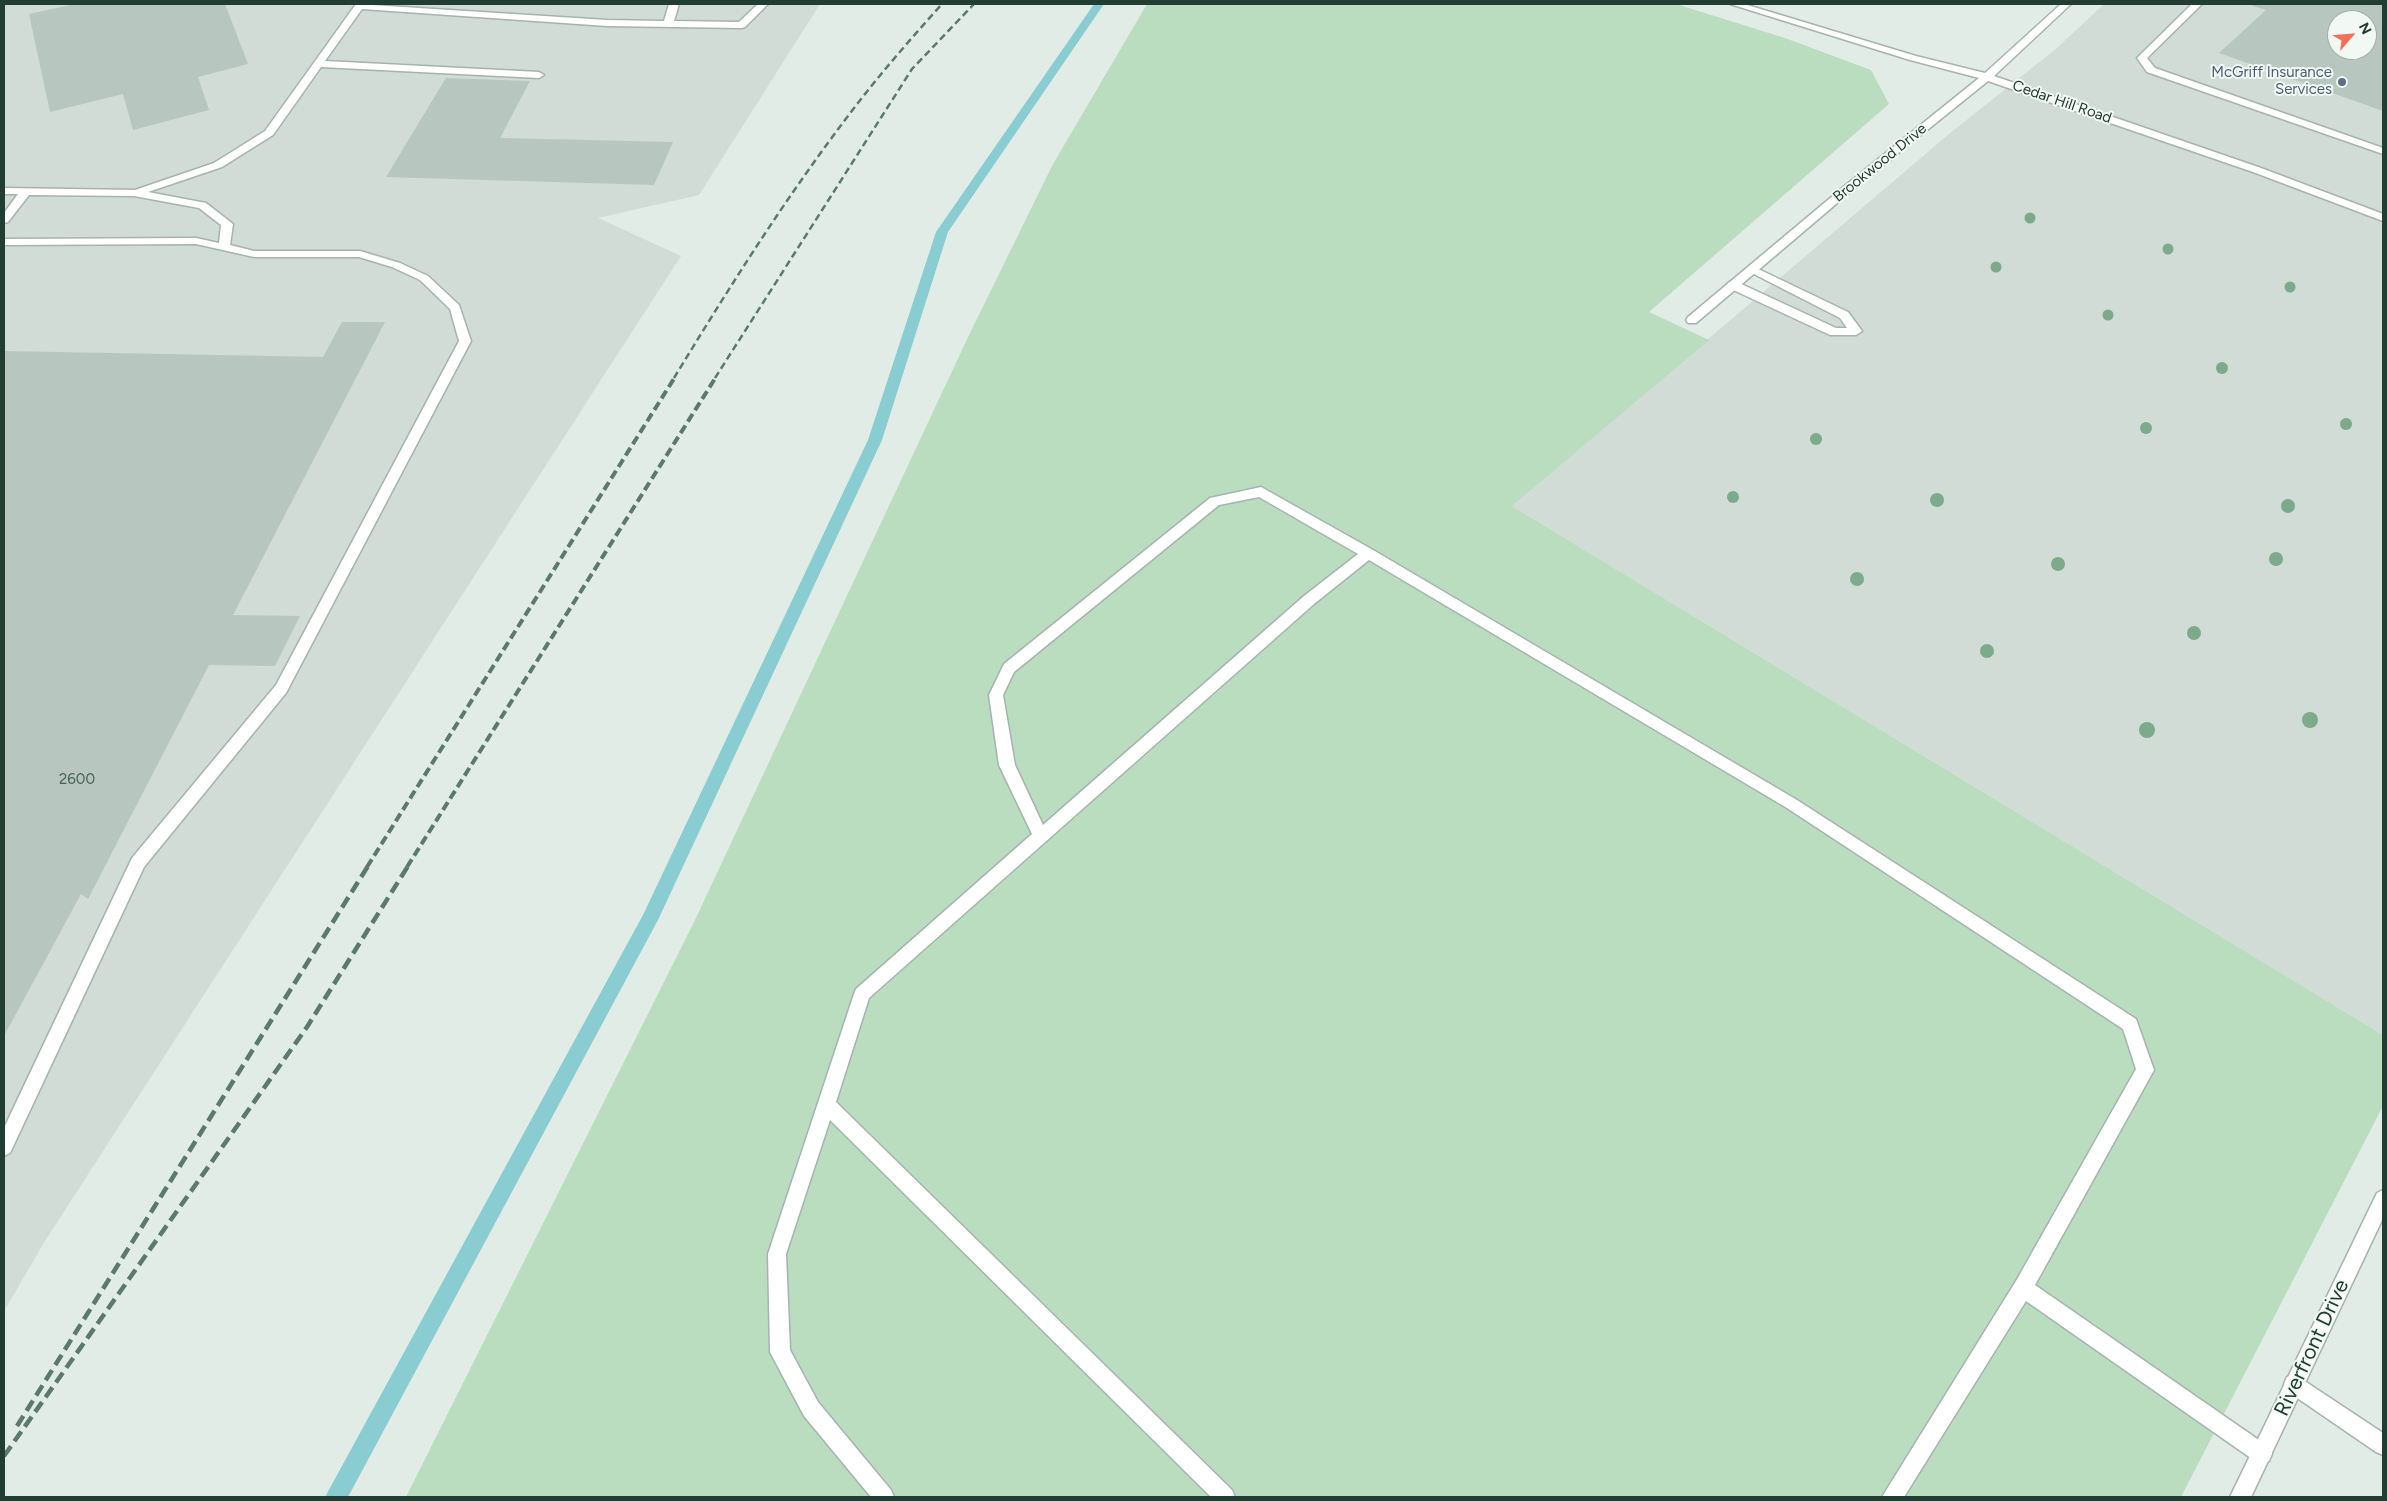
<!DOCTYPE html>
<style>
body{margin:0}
#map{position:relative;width:2387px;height:1501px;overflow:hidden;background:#e2ece6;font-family:Figtree,sans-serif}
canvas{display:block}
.frame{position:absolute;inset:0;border:5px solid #223d33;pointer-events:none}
.north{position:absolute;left:2327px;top:10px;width:50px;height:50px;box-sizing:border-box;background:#f2f9f5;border:1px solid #9faea7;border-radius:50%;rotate:63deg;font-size:14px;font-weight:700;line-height:20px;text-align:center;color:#223d33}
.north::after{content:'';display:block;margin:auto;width:18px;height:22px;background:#f37059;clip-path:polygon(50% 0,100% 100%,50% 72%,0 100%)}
</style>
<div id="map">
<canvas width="2387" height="1501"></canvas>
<div class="frame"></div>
<div class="north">N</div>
</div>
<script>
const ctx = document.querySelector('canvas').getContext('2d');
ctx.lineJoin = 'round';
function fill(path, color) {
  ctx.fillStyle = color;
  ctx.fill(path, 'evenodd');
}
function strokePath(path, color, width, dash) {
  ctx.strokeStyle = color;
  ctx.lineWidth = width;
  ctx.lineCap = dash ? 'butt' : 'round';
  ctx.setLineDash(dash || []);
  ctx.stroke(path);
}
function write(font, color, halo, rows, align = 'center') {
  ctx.font = font + ' Figtree,sans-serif';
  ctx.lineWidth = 4;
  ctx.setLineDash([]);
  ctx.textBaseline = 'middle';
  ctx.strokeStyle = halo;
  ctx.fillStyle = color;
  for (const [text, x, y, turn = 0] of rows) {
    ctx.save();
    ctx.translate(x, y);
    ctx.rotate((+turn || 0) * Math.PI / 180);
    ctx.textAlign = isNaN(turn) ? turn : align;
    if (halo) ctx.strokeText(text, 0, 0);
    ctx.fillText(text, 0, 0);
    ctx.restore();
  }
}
fill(new Path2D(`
 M4,4H820L699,195L598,218L681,256L45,1241L4,1311Z
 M2104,4H2383V1035L1512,506L1949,134L2057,48ZM2337,20H2367V50H2337Z`), '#d0dcd5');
fill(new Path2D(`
 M1147,4H1676L1785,38L1871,70L1889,104L1649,312L1709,340L1512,506L2383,1035V1106L2181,1497H406L695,920L969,335L1053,164Z`), '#baddc0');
fill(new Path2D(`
 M1094,4H1104L948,232L882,440L658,920L348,1497H325L643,915L868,440L936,232Z`), '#89cdd2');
fill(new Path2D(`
 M75,4H225L248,64L198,77L209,110L133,130L123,94L50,112L29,14Z
 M2247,4H2383V111L2219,53L2266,10ZM2337,20H2367V50H2337Z
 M446,78L530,81L500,138L673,142L654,185L386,177Z
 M342,322H385L233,615L300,616L275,666L209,665L88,899L81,894L4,1036V351L323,357Z`), '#b7c7bf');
const service = new Path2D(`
 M356,4L607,20L664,21L669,4H679L674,21L739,22L758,4H768L745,27L742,28L607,26L362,9L325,61L539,72L544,75L539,78L321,67L273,135L222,167L148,192L206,203L233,224L230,245L254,251H360L400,263L428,276L459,305L471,341L286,693L144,867L10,1153L4,1156V1128L132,858L276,685L459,341L450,309L420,280L392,267L359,257H254L196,244L4,245V239L196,238L219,243L221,225L199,208L134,196L29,195L8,222L4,223V213L18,194H4V188L135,190L214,163L265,131Z
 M2192,4H2202L2147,58L2155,68L2383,148V154L2147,72L2137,58Z
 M1752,266L1848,312L1862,331L1856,335H1830L1729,288L1727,285L1729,282H1737L1836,328H1847L1840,318L1748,271L1746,269L1748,267Z
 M1261,487L1373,550L1797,800L2136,1019L2154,1070L2035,1285L2269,1447L2272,1454L2269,1461L2262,1464L2255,1461L2026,1301L1904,1497H1882L2016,1281L2136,1069L2123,1029L1787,808L1369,560L1314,604L869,998L836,1102L1232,1490L1235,1497H1211L830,1120L786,1254L790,1350L818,1402L891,1490L894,1497H871L804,1416L770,1352L768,1254L854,994L856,989L1032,834L999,765L989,695L1004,664L1210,498ZM1259,497L1358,554L1304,596L1043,825L1015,765L1003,695L1014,672L1219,505Z
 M2294,1374L2383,1433V1455L2376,1452L2287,1391L2284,1384L2287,1377Z`);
const minor = new Path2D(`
 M1730,4H1744L1916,56L1985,73L2061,4H2071L1994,76L2261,168L2383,214V221L2253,172L1988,81L1849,193L1696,323H1688L1686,320L1688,317L1841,189L1979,78L1910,60Z`);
const tertiary = new Path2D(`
 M2383,1190V1218L2251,1497H2230L2377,1193Z`);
strokePath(service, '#a5b4ad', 3);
strokePath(minor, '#a5b4ad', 3);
strokePath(tertiary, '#a5b4ad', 3);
fill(service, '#fff');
fill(minor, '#fff');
fill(tertiary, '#fff');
strokePath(new Path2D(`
 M674,378C727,291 781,205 842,124C873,82 907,43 942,4
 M715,378L912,69L974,4`), '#5c796e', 2.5, [7, 4]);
strokePath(new Path2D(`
 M367,867L675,377
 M407,867L716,377`), '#5c796e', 4, [9, 4.5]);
strokePath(new Path2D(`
 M17,1426L368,866
 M4,1456L307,1027L408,866`), '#5c796e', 4.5, [12, 6]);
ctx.fillStyle = '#7daa8b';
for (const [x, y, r] of [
 [2030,218,5.5],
 [2168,249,5.5],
 [1996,267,5.5],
 [2290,287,5.5],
 [2108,315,5.5],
 [2222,368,6],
 [2346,424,6],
 [2146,428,6],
 [1816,439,6],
 [1733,497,6],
 [1937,500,7],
 [2288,506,7],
 [2276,559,7],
 [2058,564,7],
 [1857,579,7],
 [2194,633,7],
 [1987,651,7],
 [2310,720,8],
 [2147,730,8]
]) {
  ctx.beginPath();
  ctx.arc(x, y, r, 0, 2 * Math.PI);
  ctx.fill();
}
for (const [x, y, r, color] of [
 [2342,82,5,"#5c6f8a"]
]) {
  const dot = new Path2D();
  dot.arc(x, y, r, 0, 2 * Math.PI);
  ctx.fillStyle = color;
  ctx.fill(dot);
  strokePath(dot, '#f2f9f5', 2);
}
write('15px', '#4e5e75', '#f2f9f5', [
 ["McGriff Insurance",2332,73],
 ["Services",2332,90]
], 'right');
write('15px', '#223d33', '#f2f9f5', [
 ["Cedar Hill Road",2062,102,19],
 ["Brookwood Drive",1880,163,-39]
]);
write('15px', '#476056', null, [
 ["2600",77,780]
]);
write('21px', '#223d33', '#f2f9f5', [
 ["Riverfront Drive",2312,1348,-65]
]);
</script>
